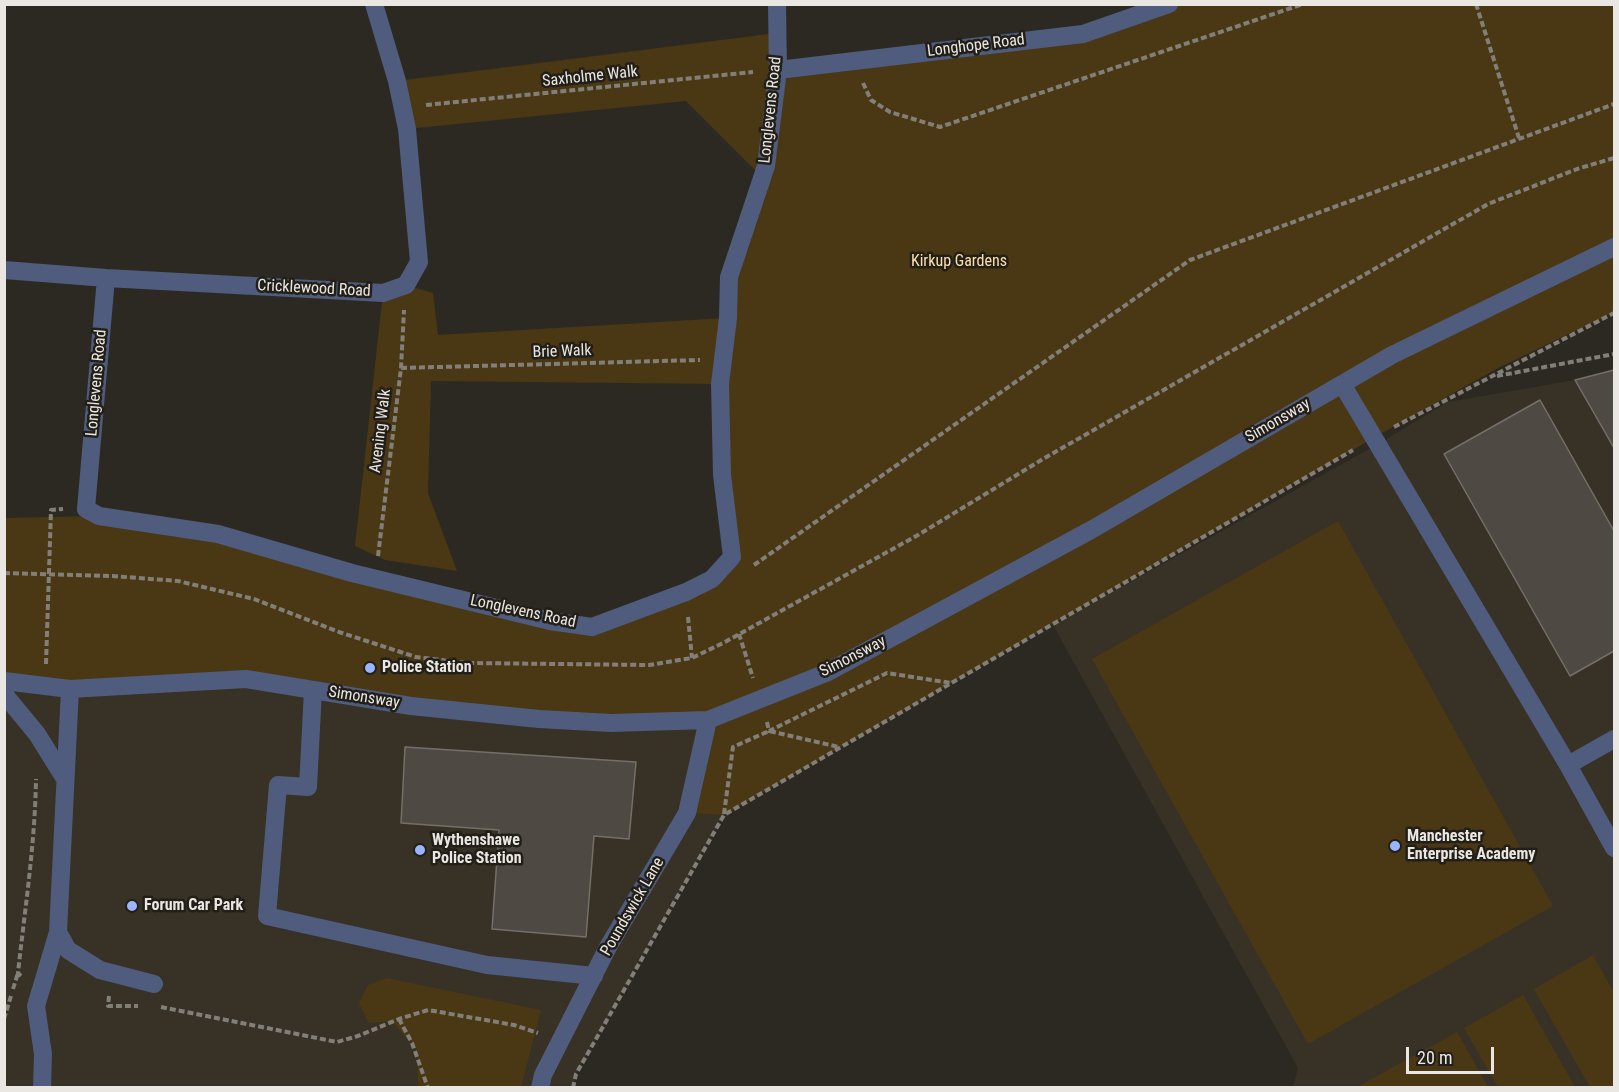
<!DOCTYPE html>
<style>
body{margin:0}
#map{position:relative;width:1619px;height:1092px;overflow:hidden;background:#2c2922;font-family:"Roboto Condensed",sans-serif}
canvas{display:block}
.frame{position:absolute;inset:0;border:6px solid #eae7e3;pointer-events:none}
.scale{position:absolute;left:1406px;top:1047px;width:88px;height:27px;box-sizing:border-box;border:3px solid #eae7e3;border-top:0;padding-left:8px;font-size:18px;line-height:21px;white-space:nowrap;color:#eae7e3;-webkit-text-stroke:4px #221f19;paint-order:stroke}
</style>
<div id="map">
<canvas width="1619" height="1092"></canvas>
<div class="frame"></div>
<div class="scale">20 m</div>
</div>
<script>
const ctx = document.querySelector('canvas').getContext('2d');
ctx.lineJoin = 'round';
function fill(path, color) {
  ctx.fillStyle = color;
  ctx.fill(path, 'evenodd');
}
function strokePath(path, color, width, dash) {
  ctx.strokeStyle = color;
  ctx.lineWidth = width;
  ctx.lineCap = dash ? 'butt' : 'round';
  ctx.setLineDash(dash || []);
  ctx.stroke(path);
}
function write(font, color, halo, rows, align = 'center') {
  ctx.font = font + ' "Roboto Condensed",sans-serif';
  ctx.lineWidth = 5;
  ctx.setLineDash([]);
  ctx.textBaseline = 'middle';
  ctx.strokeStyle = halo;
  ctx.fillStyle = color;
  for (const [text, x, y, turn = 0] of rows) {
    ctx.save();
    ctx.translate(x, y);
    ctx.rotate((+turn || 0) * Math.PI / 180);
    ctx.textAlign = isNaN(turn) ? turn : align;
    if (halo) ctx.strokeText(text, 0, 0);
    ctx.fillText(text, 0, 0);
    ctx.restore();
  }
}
fill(new Path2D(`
 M1614,370V1087H1293L1298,1068L1053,625L1378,444L1448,402L1575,380Z
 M246,679L708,720L688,813L724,815L576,1074L573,1087L5,1088V681Z`), '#383125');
fill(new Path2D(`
 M1169,5H1614V312L1498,368L1375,437L724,815L687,813L708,720L611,723L246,679L5,681L4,518L99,516L592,627L686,592L731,558L720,384L431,381L428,493L457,571L385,560L355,546L383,293L406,285L433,293L438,335L727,318L762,177L686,101L407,129L397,81L777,33L778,69L1083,34Z
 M1338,521L1553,906L1308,1044L1092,659Z
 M1593,955L1614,993V1087H1590L1534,989Z
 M387,978L541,1010L521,1087H418L417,1050L392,1021L369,1023L359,1003L368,985Z
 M1523,995L1575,1087H1498L1464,1028Z
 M1457,1032L1488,1087H1357Z`), '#4a3815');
const building = new Path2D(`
 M1614,370V448L1575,380Z
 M1540,400L1614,531V651L1570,676L1444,454Z
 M405,747L636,762L629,839L594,836L586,937L492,929L499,830L401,823Z`);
fill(building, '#4e4a43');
strokePath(building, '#746f68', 1.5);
strokePath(new Path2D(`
 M1476,4L1519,138
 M863,83L871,100L890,112L940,127L1303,4
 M426,105L753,72
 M401,368L700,360
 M1497,376L1614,354
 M1394,427L1614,313
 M378,556L401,368L404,310
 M754,565L1190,260L1614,104
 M4,573L112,576L178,581L254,599L339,632L416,657L468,663L649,665L692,658L725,642L918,535L1043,459L1488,204L1577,169L1614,158
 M688,617L692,658
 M739,634L753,678
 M46,664L51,510L63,509
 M767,722L769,731L887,673L951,683
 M724,814L733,747L769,731L839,747
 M21,976L18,973C25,908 35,844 36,779
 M13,989L18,973
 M109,996L108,1006H138
 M161,1007L337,1042L358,1036L399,1019L428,1010L514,1025L538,1033
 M4,1019L11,996
 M399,1019L412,1043L428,1088
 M573,1088L576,1074L724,815L1353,450`), '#827f79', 4, [6, 3]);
strokePath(new Path2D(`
 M778,70L1083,34L1169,4
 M4,270L106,278L383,293L406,285L419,262L407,129L397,81L374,4
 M106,278L86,509L99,516L218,534L352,573L550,621L592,627L686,592L712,579L732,557L722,475L720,384L728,318L729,277L766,166L778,70L777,4
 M1342,384L1568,765L1614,848
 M4,681L70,689L246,679L411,706L539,719L611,723L708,720L826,673L1091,530L1392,355L1614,247
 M70,689L58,932L68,950L100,970L154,984
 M313,690L308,787L278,785L267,916L487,965L594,976
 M4,694L37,734L65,779
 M1568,765L1614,739
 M42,1088L43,1054L36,1006L58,932
 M540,1088L543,1075L608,947L687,813L708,720`), '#4f5c7d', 18);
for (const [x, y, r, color] of [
 [370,668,6,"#9ab5fd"],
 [1395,846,6,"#9ab5fd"],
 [420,850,6,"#9ab5fd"],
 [132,906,6,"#9ab5fd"]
]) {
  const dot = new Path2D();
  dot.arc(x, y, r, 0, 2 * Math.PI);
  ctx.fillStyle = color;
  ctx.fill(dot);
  strokePath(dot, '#221f19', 2);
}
write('16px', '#eae7e3', '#221f19', [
 ["Longhope Road",976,46,-7],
 ["Saxholme Walk",590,77,-6],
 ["Longlevens Road",771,110,-84],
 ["Cricklewood Road",314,289,3],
 ["Brie Walk",562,352,-2],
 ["Longlevens Road",97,383,-85],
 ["Simonsway",1278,421,-30],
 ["Avening Walk",381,431,-83],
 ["Longlevens Road",523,612,12],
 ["Simonsway",853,657,-27],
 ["Simonsway",364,698,9],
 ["Poundswick Lane",633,907,-60]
]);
write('16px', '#fde0a9', '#221f19', [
 ["Kirkup Gardens",959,262]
]);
write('bold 16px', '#eae7e3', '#221f19', [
 ["Police Station",382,668],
 ["Manchester",1407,837],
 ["Enterprise Academy",1407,855],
 ["Wythenshawe",432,841],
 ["Police Station",432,859],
 ["Forum Car Park",144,906]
], 'left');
</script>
